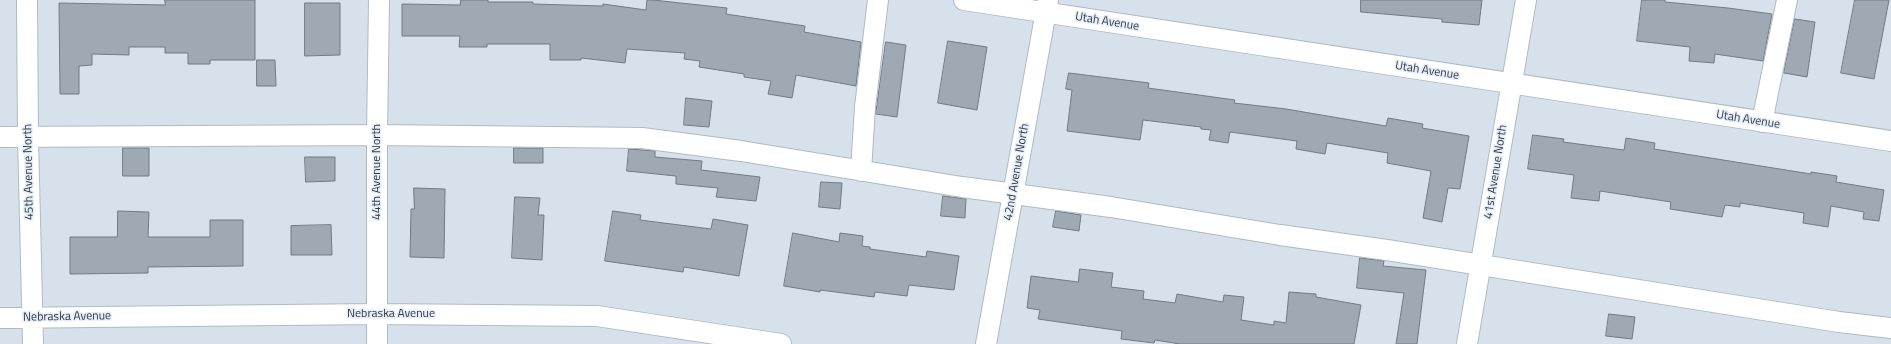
<!DOCTYPE html>
<style>
body{margin:0}
canvas{display:block;background:#d6e1ec}
</style>
<canvas width="1891" height="344"></canvas>
<script>
const ctx = document.querySelector('canvas').getContext('2d');
ctx.lineJoin = 'round';
function fill(path, color) {
  ctx.fillStyle = color;
  ctx.fill(path, 'evenodd');
}
function strokePath(path, color, width, dash) {
  ctx.strokeStyle = color;
  ctx.lineWidth = width;
  ctx.lineCap = dash ? 'butt' : 'round';
  ctx.setLineDash(dash || []);
  ctx.stroke(path);
}
function write(font, color, halo, rows, align = 'center') {
  ctx.font = font + ' "Titillium Web",sans-serif';
  ctx.lineWidth = 3;
  ctx.setLineDash([]);
  ctx.textBaseline = 'middle';
  ctx.strokeStyle = halo;
  ctx.fillStyle = color;
  for (const [text, x, y, turn = 0] of rows) {
    ctx.save();
    ctx.translate(x, y);
    ctx.rotate((+turn || 0) * Math.PI / 180);
    ctx.textAlign = isNaN(turn) ? turn : align;
    if (halo) ctx.strokeText(text, 0, 0);
    ctx.fillText(text, 0, 0);
    ctx.restore();
  }
}
const building = new Path2D(`
 M165,0H255V60H210V64H188V53H165V47H129V55L92,54V65L79,66V94H60L59,3L165,5Z
 M461,0H488V2H533V4L603,6V4L646,10L647,0H653L727,8L726,14L805,26L804,32L861,42L856,86L796,75L792,98L768,94L771,81L744,77V74L699,67L700,61L684,59L685,53L627,49L625,63L581,58V60H550V44H487V47H459L460,36H402V4L460,5Z
 M1361,0H1482L1479,25L1442,22V19L1361,12Z
 M1642,0H1665V2L1728,8L1772,14L1763,61L1715,54L1714,63L1689,61L1690,47L1637,41Z
 M1855,0H1889L1874,79L1841,73Z
 M305,3H340V55L305,56Z
 M1795,19L1815,22L1807,77L1784,73Z
 M948,41L987,47L977,110L938,103Z
 M886,42L906,45L897,117L876,114Z
 M257,60H275L276,86H257Z
 M1069,73L1149,83L1148,88L1235,100L1234,103L1286,109L1386,126L1388,118L1423,124L1422,128L1469,136L1460,189L1448,188L1442,222L1423,218L1431,171L1387,163L1388,153L1327,143L1325,154L1296,149L1297,141L1230,132L1228,143L1209,140L1211,130L1201,129V127L1143,120L1140,140L1067,131L1072,90L1066,89Z
 M686,98L712,101L709,127L684,125Z
 M1533,135L1564,139L1563,142L1624,150L1626,138L1655,143L1654,149L1811,174V172L1837,176L1836,182L1884,190L1879,221L1863,219L1864,212L1831,206L1828,227L1803,223L1804,213L1740,203V207L1725,205L1722,217L1670,209L1671,202L1600,191L1599,201L1571,198L1574,175L1528,169Z
 M123,148H149V176H123Z
 M514,148H543V163H514Z
 M629,149L655,151V157L702,161L701,170L760,177L756,201L716,197L718,188L676,184V176L627,171Z
 M305,157H335V181L306,182Z
 M821,182L842,183L840,209L819,207Z
 M414,188L445,189L444,258L410,257L411,209H414Z
 M943,196L966,199L965,218L941,216Z
 M515,197L540,198L538,215H544L542,260L512,258Z
 M118,211L149,212L148,237H210V220H243V266L148,267V273L70,274V237H117Z
 M613,211L641,215L640,220L711,229L713,219L748,225L739,276L684,267L683,272L605,261Z
 M1056,211L1081,215L1079,231L1053,227Z
 M331,225L332,255H291V226Z
 M793,233L839,242L840,233L863,236L862,246L870,247V249L926,257L927,251L959,256L954,290L909,285L907,296L875,292L874,297L820,290V292L784,286Z
 M1360,258L1384,261L1383,266L1426,270L1417,344H1396L1404,293L1357,288Z
 M1080,269L1113,273L1111,287L1144,291L1143,299L1175,303L1177,294L1223,302L1224,295L1244,297L1241,320L1274,325V321L1286,323L1289,292L1316,294V297L1361,305L1354,344H1180L1155,340L1154,343L1121,339L1122,331L1038,319L1040,310L1027,308L1031,276L1078,282Z
 M1609,314L1635,317L1632,339L1606,336Z`);
fill(building, '#9fa9b3');
strokePath(building, '#717b84', 1);
const minor = new Path2D(`
 M27,0L28,137L33,344
 M964,0L1891,141
 M1762,122L1787,0
 M0,137L377,135L642,138L741,151L962,187L1111,207L1280,235L1387,250L1839,322L1891,328
 M861,171L865,107L878,0
 M0,318L376,314L597,316L781,344
 M377,344V135L379,0
 M986,344L1048,0
 M1467,344L1526,0`);
strokePath(minor, '#b0bac5', 22);
strokePath(minor, '#fff', 20);
write('12px', '#363b3f', '#e4eefa', [
 ["Utah Avenue",1107,22,9],
 ["Utah Avenue",1427,71,9],
 ["Utah Avenue",1748,120,9],
 ["45th Avenue North",29,172,-91],
 ["44th Avenue North",377,172,-90],
 ["42nd Avenue North",1017,172,-80],
 ["41st Avenue North",1496,172,-81],
 ["Nebraska Avenue",391,314],
 ["Nebraska Avenue",67,317,-1]
]);
</script>
